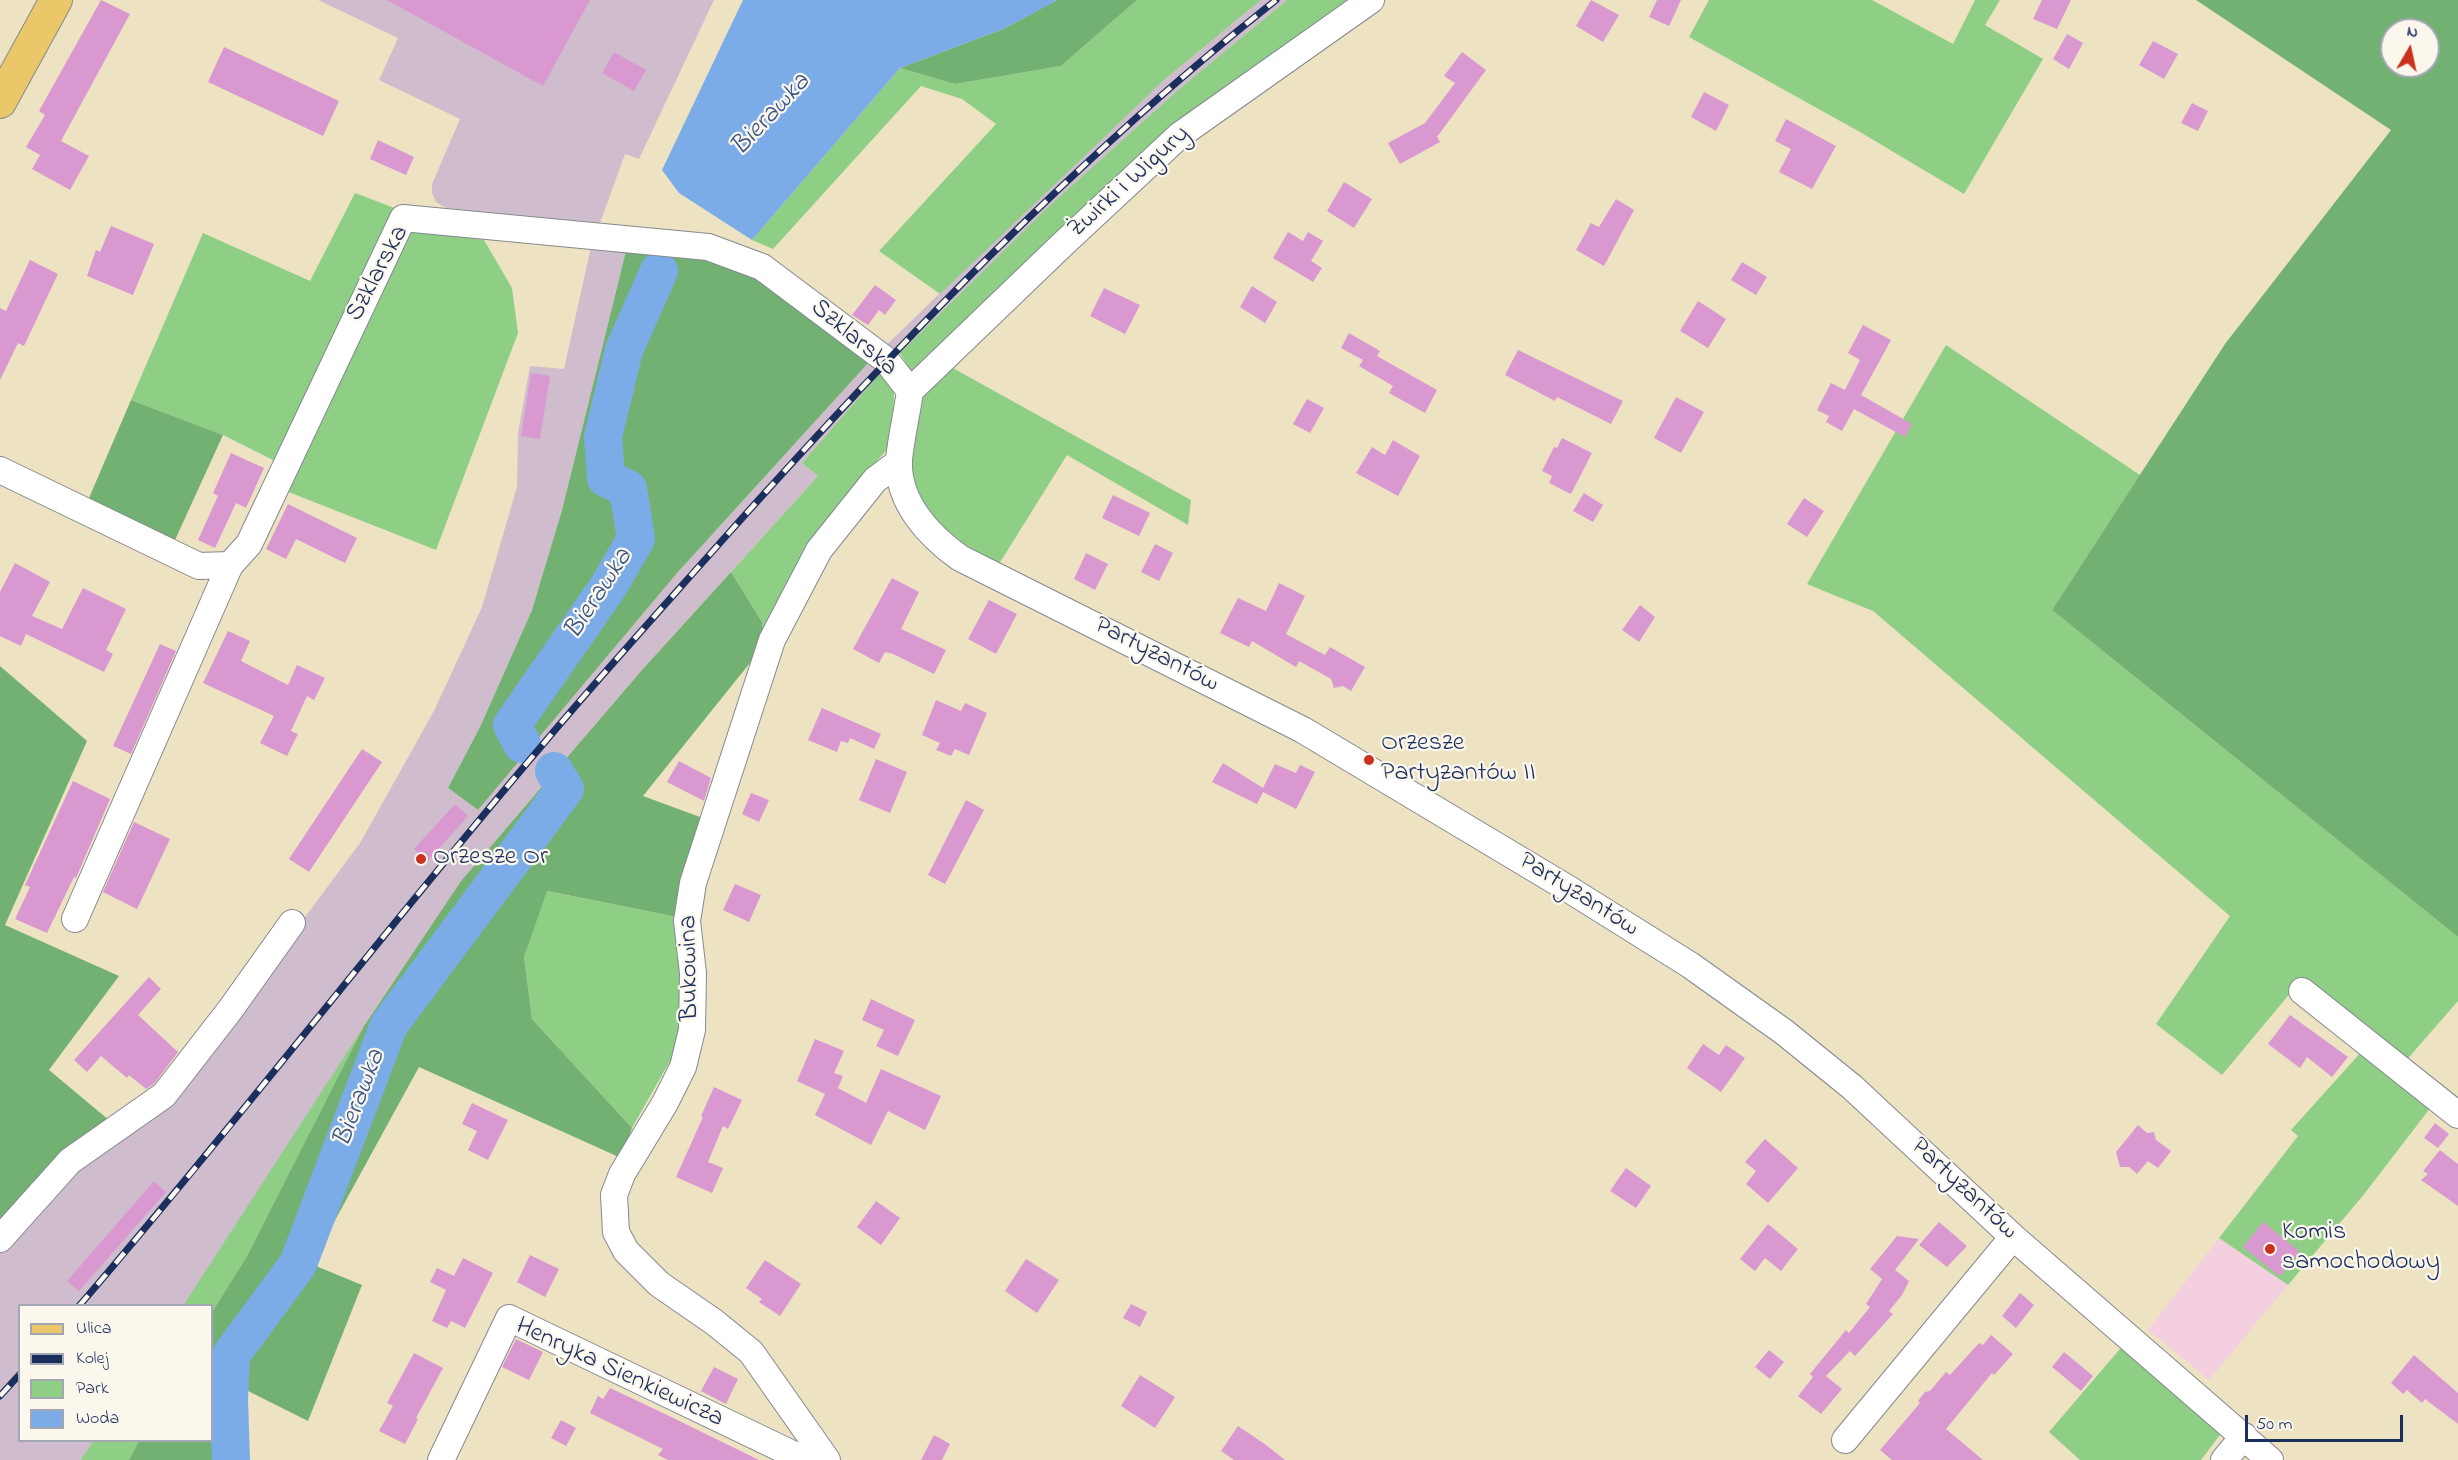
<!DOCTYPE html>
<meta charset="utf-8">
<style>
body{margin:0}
#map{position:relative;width:2458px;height:1460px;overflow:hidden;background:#ede3c3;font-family:"Indie Flower",sans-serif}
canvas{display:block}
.legend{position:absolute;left:18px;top:1304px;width:195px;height:138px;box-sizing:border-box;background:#fbf7ec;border:2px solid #a1a7b3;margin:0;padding:8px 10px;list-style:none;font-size:18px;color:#1b2f5e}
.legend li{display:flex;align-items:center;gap:12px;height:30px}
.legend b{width:30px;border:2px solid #a1a7b3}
.north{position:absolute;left:2380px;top:18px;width:60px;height:60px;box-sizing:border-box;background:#fbf7ec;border:2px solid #a1a7b3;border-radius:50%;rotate:9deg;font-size:16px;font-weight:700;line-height:24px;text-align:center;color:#1b2f5e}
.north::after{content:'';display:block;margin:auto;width:21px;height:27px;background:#c8321e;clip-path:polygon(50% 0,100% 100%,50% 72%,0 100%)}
.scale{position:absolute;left:2245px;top:1415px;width:158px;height:27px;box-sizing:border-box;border:3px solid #1b2f5e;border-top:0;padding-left:8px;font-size:18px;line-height:21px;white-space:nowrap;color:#1b2f5e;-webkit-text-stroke:4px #fbf7ec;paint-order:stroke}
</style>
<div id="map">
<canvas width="2458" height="1460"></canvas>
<ul class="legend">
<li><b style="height:8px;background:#eac769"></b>Ulica</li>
<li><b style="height:8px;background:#1b2f5e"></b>Kolej</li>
<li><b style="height:16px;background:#8fce85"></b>Park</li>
<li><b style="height:16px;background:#7bace7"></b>Woda</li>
</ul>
<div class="north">N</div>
<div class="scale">50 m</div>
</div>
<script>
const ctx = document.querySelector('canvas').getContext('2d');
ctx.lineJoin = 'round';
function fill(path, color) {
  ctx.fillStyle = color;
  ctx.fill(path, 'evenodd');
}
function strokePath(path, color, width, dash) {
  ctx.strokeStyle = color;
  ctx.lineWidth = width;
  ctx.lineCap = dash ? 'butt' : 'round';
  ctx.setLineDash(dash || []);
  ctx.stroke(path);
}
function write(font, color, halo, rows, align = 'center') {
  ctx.font = font + ' "Indie Flower",sans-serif';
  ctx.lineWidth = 4.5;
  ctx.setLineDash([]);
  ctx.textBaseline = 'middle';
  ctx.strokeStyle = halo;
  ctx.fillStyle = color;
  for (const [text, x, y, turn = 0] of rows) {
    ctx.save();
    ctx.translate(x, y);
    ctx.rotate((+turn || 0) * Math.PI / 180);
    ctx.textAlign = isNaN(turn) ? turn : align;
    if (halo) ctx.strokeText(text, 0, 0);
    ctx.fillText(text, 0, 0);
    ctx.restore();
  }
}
fill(new Path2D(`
 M2219,1238L2288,1285L2209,1380L2148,1330Z`), '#f3cfdf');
fill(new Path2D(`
 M318,0H714L639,159L625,154L600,223L446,208L436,202L432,193V184L460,119L379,80L398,38Z
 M1261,0H1287L1178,90L1047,208L883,370L802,463L818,476L642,670L461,881L364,1026L292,1169L212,1312V1306H20V1440L139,1441L129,1460H0V1249L72,1166L172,1096L360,843L434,711L482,607L517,487L518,433L530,366L564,369L591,247L626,251L562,510L532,610L480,727L448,788L478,810L678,572L870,361L1036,200L1164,80Z`), '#cfbdce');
fill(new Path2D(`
 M1137,0H1261L1164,80L940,294L879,251L996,124L962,99L921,86L773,249L752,240L900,68L955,84L1061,66Z
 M1287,0H1357L914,377L900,353L1047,208L1178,90Z
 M1709,0H1872L1953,44L1975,0H2000L1985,25L2043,59L1964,194L1860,132L1689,37Z
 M355,193L397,209L279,463L223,435L131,400L203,233L310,281Z
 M411,229L484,240L512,288L518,333L436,550L286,491Z
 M1946,345L2140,475L2052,610L2458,937V1001L2403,1064L2292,991L2222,1075L2156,1024L2230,916L1873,611L1807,584Z
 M951,367L1191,500L1188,525L1067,455L999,564L949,535L922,505L910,464L922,396Z
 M883,370L894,393L893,428L886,451L851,489L806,554L762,648V622L731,572L818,476L802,463Z
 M546,891L677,917L682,1002L675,1052L632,1128L532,1019L524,957Z
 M364,1026L247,1256L212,1312V1306H183Z
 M2363,1050L2431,1107L2365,1193L2288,1285L2219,1238L2298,1136L2291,1130Z
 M2125,1343L2223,1431L2201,1460H2080L2049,1432Z
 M94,1440H139V1441L129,1460H81Z`), '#8fce85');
fill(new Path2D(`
 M1057,0H1137L1061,66L955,84L900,68L1003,29Z
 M2196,0H2458V937L2052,610L2225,344L2391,130ZM2392,30H2428V66H2392Z
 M626,251L706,258L759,279L870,361L678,572L478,810L448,788L480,727L532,610L562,510Z
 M131,400L223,435L175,540L89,498Z
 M731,572L762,622V648L643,796L700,817L677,917L547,891L524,957L532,1019L632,1128L621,1158L419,1067L311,1264L362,1285L308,1421L244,1389L246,1460H129L139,1441L212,1440V1312L247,1256L364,1026L461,881L642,670Z
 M0,666L87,741L5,925L119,976L49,1070L110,1121L0,1227Z`), '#73b172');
fill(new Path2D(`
 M743,0H1055L1056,1L1003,29L900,68L752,240L679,193L662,170Z`), '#7bace7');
strokePath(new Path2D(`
 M522,744L512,725L608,587L636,539L628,489L606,478L603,437L624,350L659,271
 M231,1460L229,1399L231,1355L298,1264L389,1025L565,789L554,771`), '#7bace7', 38);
fill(new Path2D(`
 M101,0L130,14L61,141L89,156L70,190L32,169L40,155L26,147L45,115L39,111Z
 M387,0H590L543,86Z
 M1591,0L1619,15L1603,42L1576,26Z
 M1657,0H1681L1669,26L1649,17Z
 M2042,0H2071L2057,29L2033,19Z
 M2067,34L2083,43L2069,69L2053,59Z
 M2153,41L2178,54L2164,79L2139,65Z
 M224,47L339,101L323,136L208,82Z
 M614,52L646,70L634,91L602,73Z
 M1462,52L1486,70L1437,137L1440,142L1400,164L1388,143L1425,123L1455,83L1444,76Z
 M1704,92L1729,105L1716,131L1691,117Z
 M2192,103L2208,111L2198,131L2181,123Z
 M1786,119L1836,146L1812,189L1779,172L1791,149L1775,141Z
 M378,140L414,157L406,175L370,159Z
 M1344,182L1372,199L1354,228L1327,211Z
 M1616,199L1634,210L1604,266L1576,250L1591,223L1599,227Z
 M111,226L154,244L133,295L87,276L96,250L100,252Z
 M1288,232L1303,241L1308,232L1323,241L1311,261L1322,268L1313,282L1273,258Z
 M30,260L58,274L24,346L18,343L0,380V308L6,311Z
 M1742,262L1767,277L1756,295L1731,280Z
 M875,285L896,300L885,315L879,310L868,325L852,315Z
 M1252,286L1277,302L1265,323L1240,307Z
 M1104,288L1140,305L1125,334L1090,316Z
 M1698,301L1726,319L1708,348L1680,331Z
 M1863,325L1891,340L1861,395L1912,424L1905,437L1854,409L1842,431L1826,422L1829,416L1817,410L1831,383L1845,390L1860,360L1848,353Z
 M1349,333L1380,351L1377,356L1437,390L1425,413L1389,393L1393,386L1359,366L1363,360L1341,348Z
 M1518,350L1623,401L1611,424L1557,397L1555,401L1505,375Z
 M531,373L550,376L540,439L521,436Z
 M1676,397L1704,412L1681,453L1654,438Z
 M1307,399L1324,408L1310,433L1293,424Z
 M1562,438L1592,453L1571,494L1549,483L1552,476L1542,471L1554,447L1557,448Z
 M1393,440L1420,456L1398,496L1356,473L1372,447L1385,455Z
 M231,453L264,468L246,508L236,503L215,548L198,540L218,496L213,493Z
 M1584,493L1603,505L1593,522L1573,511Z
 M1113,495L1150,513L1139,536L1102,518Z
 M1804,498L1824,511L1807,537L1787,524Z
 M288,504L357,538L345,563L296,539L286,559L266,549Z
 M1155,544L1173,553L1159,581L1141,572Z
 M1086,553L1108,564L1095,590L1074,579Z
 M15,563L50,582L32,616L62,629L83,588L126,609L106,650L113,654L104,672L26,634L21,646L0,636V592Z
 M892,578L919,592L901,629L946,650L934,674L893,654L885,652L879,663L853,649Z
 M1279,583L1305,596L1286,634L1325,655L1330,647L1365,667L1351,691L1343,686L1334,688L1331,679L1299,661L1296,667L1252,641L1249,647L1220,633L1238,598L1266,611Z
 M989,600L1017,614L996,654L968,639Z
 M1640,605L1655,617L1639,642L1622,630Z
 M228,631L250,641L241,661L288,685L297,665L325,678L314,700L307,696L291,731L298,734L287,756L260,743L274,716L203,683Z
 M160,644L176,651L131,754L113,746Z
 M936,700L961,711L965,703L987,713L969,755L955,749L951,756L936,750L940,743L922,735Z
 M822,708L881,734L874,749L850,738L848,743L841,741L837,752L808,740Z
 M362,749L382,762L309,872L289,859Z
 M876,759L907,772L890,813L859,800Z
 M679,761L711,778L704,801L667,782Z
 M1223,763L1263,788L1275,764L1296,773L1300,765L1315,772L1296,809L1263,792L1257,804L1212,782Z
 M73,781L110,799L76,878L74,877L47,933L15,919L30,887L25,885Z
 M751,793L769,800L759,822L742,814Z
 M966,800L984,810L945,884L928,875Z
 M455,804L468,816L427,862L414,849Z
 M134,822L170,839L137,909L103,892Z
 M735,884L761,895L749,922L723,910Z
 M149,977L161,989L138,1015L178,1052L154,1084L146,1089L129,1075L127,1078L101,1056L87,1072L74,1060Z
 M871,999L915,1020L898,1056L876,1046L884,1030L862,1020Z
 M2290,1015L2348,1057L2332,1077L2307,1057L2300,1068L2268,1044Z
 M815,1039L844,1051L834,1073L843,1076L838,1088L866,1103L881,1069L941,1096L925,1130L888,1111L871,1145L815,1115L825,1094L797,1081Z
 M1703,1044L1719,1055L1726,1045L1745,1058L1721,1092L1687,1068Z
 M714,1087L742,1100L728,1129L723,1126L708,1162L723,1168L712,1193L676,1177L703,1117L701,1116Z
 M472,1103L508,1120L488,1160L468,1150L477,1131L462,1124Z
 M2435,1123L2449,1134L2438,1148L2424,1138Z
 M2138,1125L2147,1133L2154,1132L2156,1140L2171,1151L2158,1168L2148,1161L2137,1174L2129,1167H2120L2116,1152Z
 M1765,1139L1798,1168L1768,1203L1746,1184L1756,1171L1745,1162Z
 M2440,1150L2458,1164V1206L2421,1180L2428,1174L2423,1171Z
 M1626,1168L1651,1186L1636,1208L1610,1191Z
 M154,1181L166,1192L79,1291L67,1281Z
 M876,1201L900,1218L881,1245L857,1227Z
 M1939,1222L1967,1246L1947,1267L1919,1245Z
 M2263,1222L2299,1251L2292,1264L2279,1276L2243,1247Z
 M1768,1224L1798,1249L1781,1271L1765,1258L1755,1271L1740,1259Z
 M1897,1236L1919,1239L1895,1270L1909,1281L1902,1295L1889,1311L1893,1314L1855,1356L1850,1351L1826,1376L1842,1389L1821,1414L1798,1396L1813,1377L1810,1374L1846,1330L1849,1333L1870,1307L1866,1304L1882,1279L1870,1269Z
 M530,1255L559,1269L545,1297L517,1282Z
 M463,1258L493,1273L465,1328L451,1321L447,1328L432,1321L446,1290L430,1282L437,1268L454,1276Z
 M1026,1259L1059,1280L1037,1313L1005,1291Z
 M765,1260L801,1284L780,1316L759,1302L762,1299L746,1288Z
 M2020,1293L2034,1305L2016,1328L2002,1316Z
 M1131,1304L1147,1312L1140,1327L1123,1318Z
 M1991,1335L2013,1354L1994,1375L1992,1373L1946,1429L1983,1460H1892L1880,1450L1920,1403L1918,1401L1925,1392L1930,1391L1946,1372L1950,1375L1979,1343L1983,1345Z
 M516,1339L543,1352L529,1380L502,1367Z
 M1769,1350L1784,1362L1770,1379L1755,1367Z
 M2064,1352L2093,1376L2081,1391L2052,1367Z
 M414,1353L443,1368L416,1418L418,1419L405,1444L379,1431L393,1406L387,1403Z
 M2414,1355L2458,1393V1424L2425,1399L2422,1403L2407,1390L2403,1394L2391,1383Z
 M714,1367L738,1379L726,1404L701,1391Z
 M1140,1375L1175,1397L1155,1428L1121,1406Z
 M610,1388L665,1414L759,1460H668L658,1455L663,1449L590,1413L598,1396L603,1399Z
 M561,1420L576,1428L566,1446L551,1438Z
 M1238,1426L1266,1445L1285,1460H1234L1221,1451Z
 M934,1435L950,1444L942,1460H921Z`), '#da98d1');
const minor = new Path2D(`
 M910,391C907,414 901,437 899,460C897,502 929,536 960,558L1303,730L1567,888L1690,965L1784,1032L1852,1087L2013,1237L2270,1460
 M910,391L1063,244L1180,135L1371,0
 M0,470L199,566L230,565L249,544L403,218L708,247L762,267L886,360L910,391
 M75,919L230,565
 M2302,991L2458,1115
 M0,1239L70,1161L164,1095L230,1010L292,923
 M1845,1440L2013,1237
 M441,1460L509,1318L805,1460
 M827,1460L751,1352L714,1322L659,1284L626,1251L616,1232L614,1195L622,1174L665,1103L683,1067L692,1030L693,973L687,921L693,883L772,640L819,550L875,480L899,462
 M2224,1460L2244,1436`);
const major = new Path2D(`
 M0,102L56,0`);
strokePath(minor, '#848990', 28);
strokePath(major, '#848990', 34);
strokePath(minor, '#fff', 26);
strokePath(major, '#eac769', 32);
const rail = new Path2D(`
 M79,1306C236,1124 383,932 539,749C600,676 664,606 727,535C898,344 1075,159 1276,0
 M0,1396L20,1374`);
strokePath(rail, '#1b2f5e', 7);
strokePath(rail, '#fbf7ec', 4.5, [14]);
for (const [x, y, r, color] of [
 [1369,760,6,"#c8321e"],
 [421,859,6,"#c8321e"],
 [2270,1249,6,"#c8321e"]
]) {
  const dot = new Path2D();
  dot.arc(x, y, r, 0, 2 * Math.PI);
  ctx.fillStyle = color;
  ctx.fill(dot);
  strokePath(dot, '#fbf7ec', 2);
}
write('26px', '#1b2f5e', '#fbf7ec', [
 ["Żwirki i Wigury",1130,183,-42],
 ["Szklarska",379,274,-62],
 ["Szklarska",853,339,40],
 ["Partyzantów",1156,656,27],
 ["Partyzantów",1578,896,32],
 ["Bukowina",691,968,-91],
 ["Partyzantów",1963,1190,43],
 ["Henryka Sienkiewicza",619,1374,25]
]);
write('26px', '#1b2f5e', '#fbf7ec', [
 ["Orzesze",1381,745],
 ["Partyzantów II",1381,775],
 ["Orzesze Or",433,859],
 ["Komis",2282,1234],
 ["samochodowy",2282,1264]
], 'left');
write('italic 27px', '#385487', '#fbf7ec', [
 ["Bierawka",772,116,-47],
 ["Bierawka",600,595,-57],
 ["Bierawka",361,1099,-69]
]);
</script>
